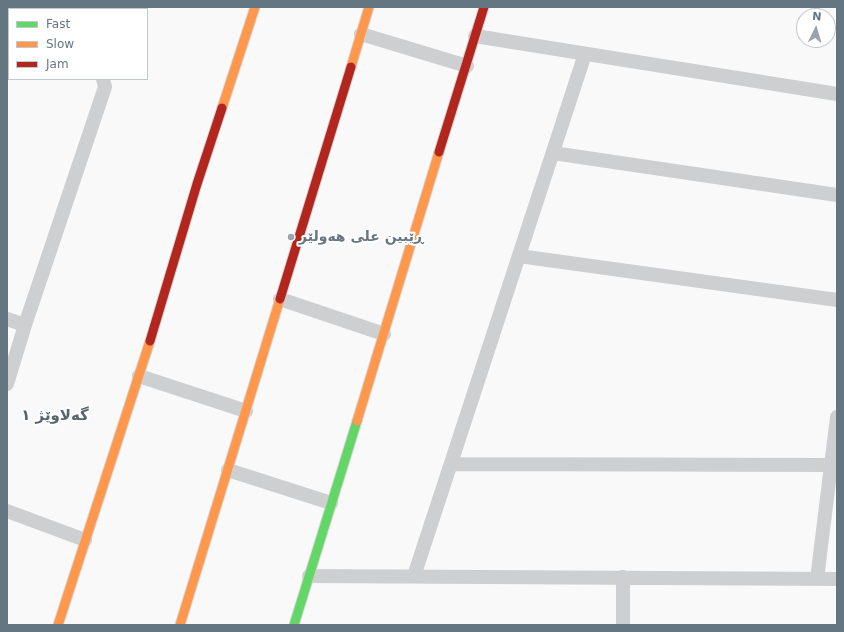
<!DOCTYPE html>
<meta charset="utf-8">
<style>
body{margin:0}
#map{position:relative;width:844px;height:632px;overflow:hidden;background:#f9f9f9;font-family:"DejaVu Sans",sans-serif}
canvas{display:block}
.frame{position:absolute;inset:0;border:8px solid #657683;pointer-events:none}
.legend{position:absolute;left:8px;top:8px;width:140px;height:72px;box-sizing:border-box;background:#fff;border:1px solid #c1c8cd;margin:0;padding:5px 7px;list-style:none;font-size:12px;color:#657683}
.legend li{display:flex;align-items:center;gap:8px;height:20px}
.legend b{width:20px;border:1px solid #c1c8cd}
.north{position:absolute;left:796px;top:8px;width:40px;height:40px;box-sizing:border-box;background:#fff;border:1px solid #c1c8cd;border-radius:50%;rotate:5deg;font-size:11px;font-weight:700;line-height:16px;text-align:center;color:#657683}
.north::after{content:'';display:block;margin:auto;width:14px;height:18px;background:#99a4ac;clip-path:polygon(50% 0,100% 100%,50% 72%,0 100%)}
</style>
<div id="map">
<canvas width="844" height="632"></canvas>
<div class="frame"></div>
<ul class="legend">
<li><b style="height:5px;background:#63d668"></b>Fast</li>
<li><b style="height:5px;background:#ff974d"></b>Slow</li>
<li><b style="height:5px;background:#b3261e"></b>Jam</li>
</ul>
<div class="north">N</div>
</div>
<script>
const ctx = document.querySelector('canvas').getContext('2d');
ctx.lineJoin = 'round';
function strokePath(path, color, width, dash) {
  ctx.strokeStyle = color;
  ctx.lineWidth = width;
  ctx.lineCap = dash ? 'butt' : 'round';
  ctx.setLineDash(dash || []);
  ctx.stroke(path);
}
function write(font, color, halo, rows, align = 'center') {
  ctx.font = font + ' "DejaVu Sans",Cairo,sans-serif';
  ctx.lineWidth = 4;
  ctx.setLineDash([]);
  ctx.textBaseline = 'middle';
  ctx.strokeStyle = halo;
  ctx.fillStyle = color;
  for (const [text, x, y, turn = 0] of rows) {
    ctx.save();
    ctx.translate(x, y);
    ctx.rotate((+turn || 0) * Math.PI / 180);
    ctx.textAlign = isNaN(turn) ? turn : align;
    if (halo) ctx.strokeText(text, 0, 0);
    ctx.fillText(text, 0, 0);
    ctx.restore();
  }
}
const fast = new Path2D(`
 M294,625L357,421`);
const slow = new Path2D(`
 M351,67L369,7
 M222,108L255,7
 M357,421L439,152
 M58,625L150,341
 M180,625L280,299`);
const jam = new Path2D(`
 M439,152L484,7
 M280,299L351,67
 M150,341L197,184L222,108`);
strokePath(fast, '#d5d6d7', 11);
strokePath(slow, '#d5d6d7', 11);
strokePath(jam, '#d5d6d7', 11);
strokePath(new Path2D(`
 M361,34L467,66
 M475,36L837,94
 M7,54H9
 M553,153L837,195
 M519,256L837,300
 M280,299L384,334
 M7,319L25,325
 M139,376L246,411
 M7,384L25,325L105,87L103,79
 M451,464L831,465
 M228,470L331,503
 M7,511L85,540
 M309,576L837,579
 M414,576L585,54
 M623,577V625
 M817,579L837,417`), '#cecfd0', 14);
strokePath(fast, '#63d668', 9);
strokePath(slow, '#ff974d', 9);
strokePath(jam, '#b3261e', 9);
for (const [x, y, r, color] of [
 [291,237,4,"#99a4ac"]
]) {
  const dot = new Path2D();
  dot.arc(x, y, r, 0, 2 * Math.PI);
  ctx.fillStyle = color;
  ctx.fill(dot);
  strokePath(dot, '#fff', 1.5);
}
write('bold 14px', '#657683', '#fff', [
 ["ڕێبین علی هەولێر",299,237]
], 'left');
write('bold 15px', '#57646e', '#fff', [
 ["گەلاوێژ ١",55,416]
]);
</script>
